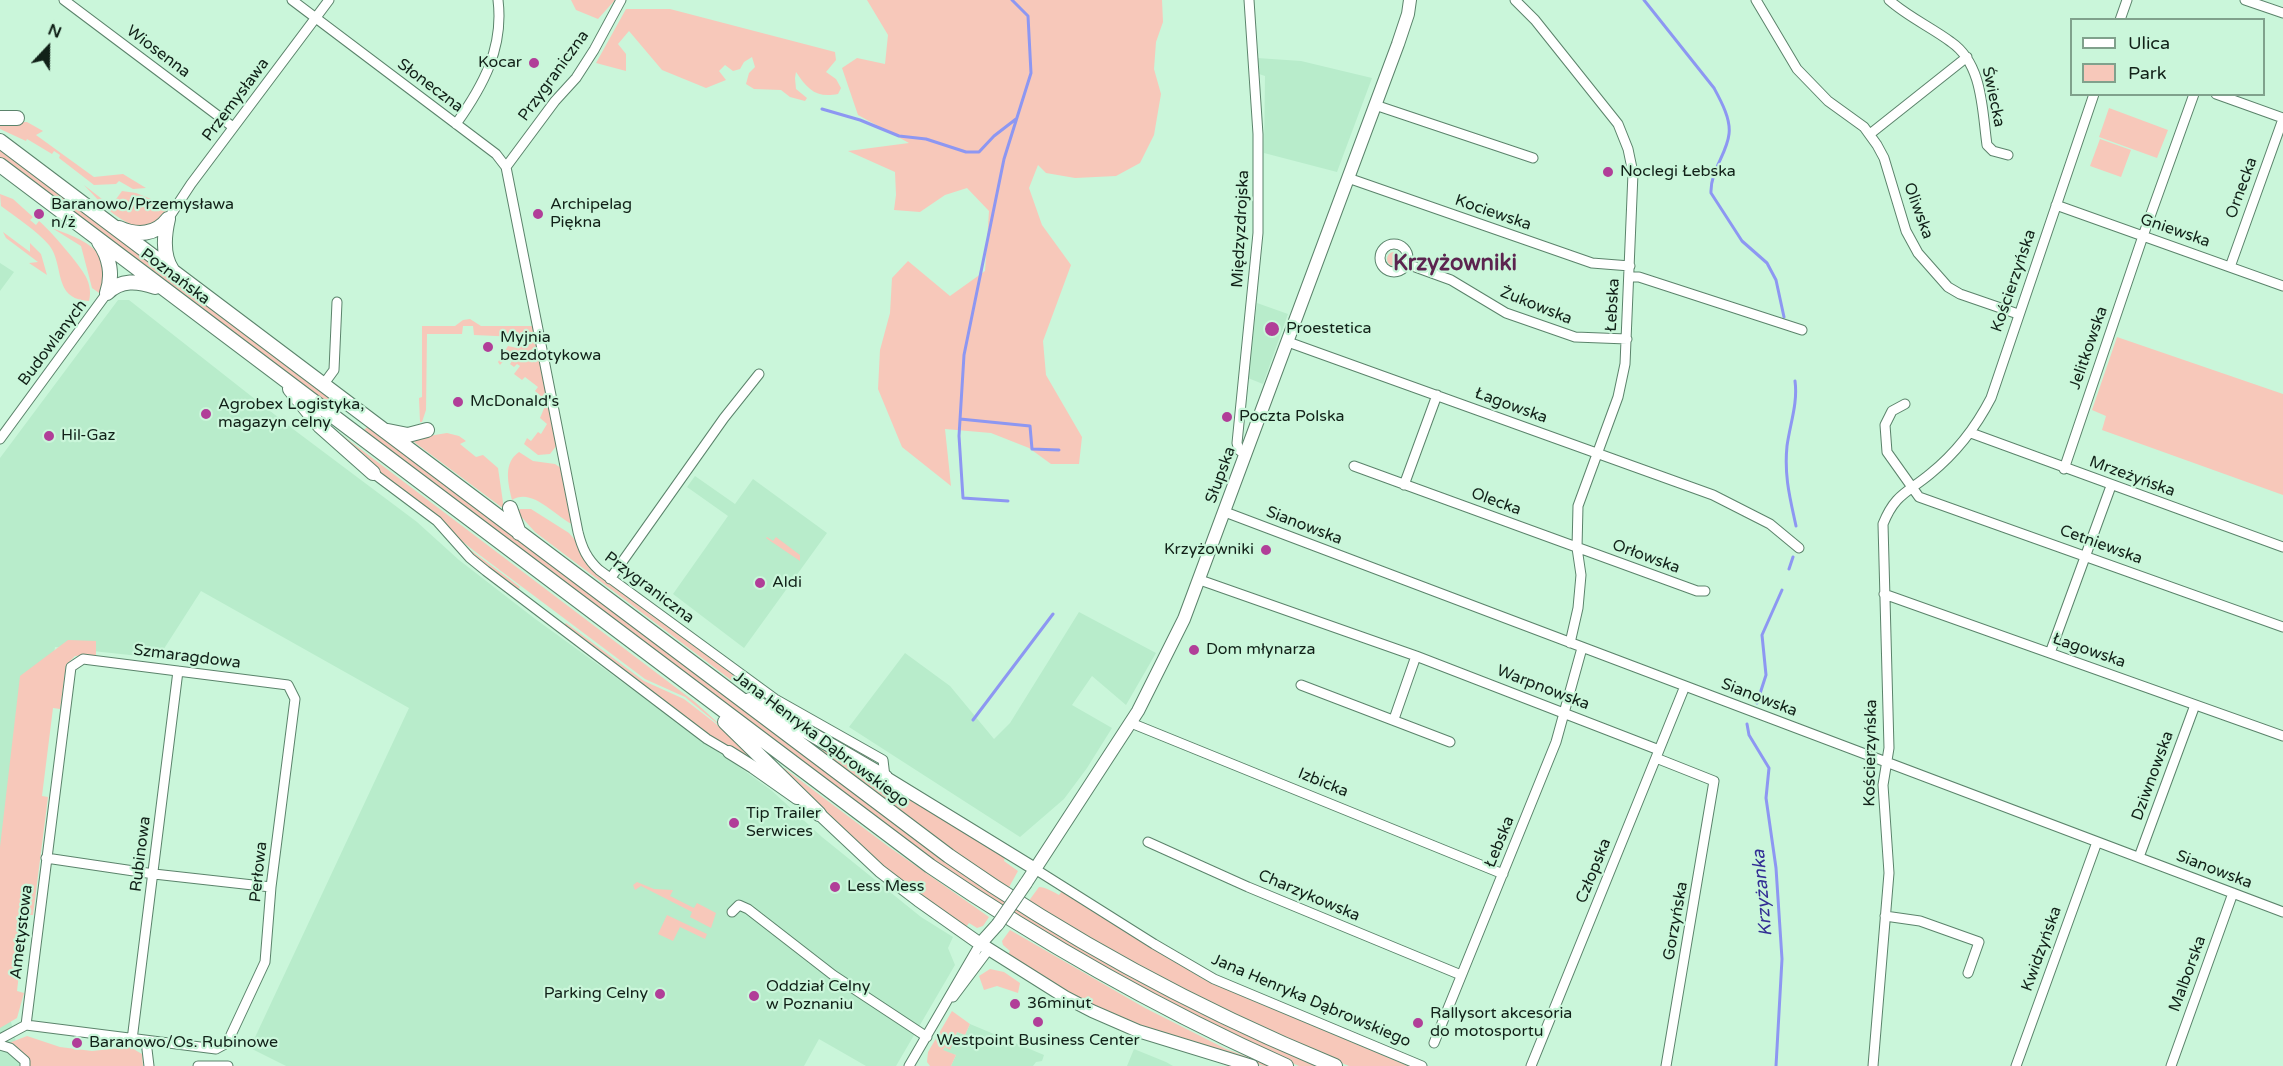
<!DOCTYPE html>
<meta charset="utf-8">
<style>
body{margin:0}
#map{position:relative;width:2283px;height:1066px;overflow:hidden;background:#caf6da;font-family:"Varela Round",sans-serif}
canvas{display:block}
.legend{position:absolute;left:2070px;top:18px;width:195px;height:78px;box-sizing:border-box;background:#caf6da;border:2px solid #80a18c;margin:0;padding:8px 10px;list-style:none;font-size:18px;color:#112118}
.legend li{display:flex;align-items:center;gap:12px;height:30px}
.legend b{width:30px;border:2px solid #80a18c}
.north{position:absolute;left:18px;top:18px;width:60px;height:60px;-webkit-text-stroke:4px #caf6da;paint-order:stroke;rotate:22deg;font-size:16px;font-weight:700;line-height:24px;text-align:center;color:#112118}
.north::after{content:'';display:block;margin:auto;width:21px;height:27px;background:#112118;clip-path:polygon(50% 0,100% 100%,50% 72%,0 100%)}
</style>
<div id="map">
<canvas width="2283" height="1066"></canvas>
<ul class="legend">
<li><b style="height:8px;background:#fff"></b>Ulica</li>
<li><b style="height:16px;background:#f7c8ba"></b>Park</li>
</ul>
<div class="north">N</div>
</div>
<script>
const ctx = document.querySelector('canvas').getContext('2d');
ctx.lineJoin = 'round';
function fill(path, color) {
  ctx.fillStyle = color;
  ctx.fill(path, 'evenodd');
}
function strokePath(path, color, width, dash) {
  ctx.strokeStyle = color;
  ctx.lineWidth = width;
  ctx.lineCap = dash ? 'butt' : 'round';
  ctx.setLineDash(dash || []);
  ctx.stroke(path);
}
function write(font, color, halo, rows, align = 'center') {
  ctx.font = font + ' "Varela Round",sans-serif';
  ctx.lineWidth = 4.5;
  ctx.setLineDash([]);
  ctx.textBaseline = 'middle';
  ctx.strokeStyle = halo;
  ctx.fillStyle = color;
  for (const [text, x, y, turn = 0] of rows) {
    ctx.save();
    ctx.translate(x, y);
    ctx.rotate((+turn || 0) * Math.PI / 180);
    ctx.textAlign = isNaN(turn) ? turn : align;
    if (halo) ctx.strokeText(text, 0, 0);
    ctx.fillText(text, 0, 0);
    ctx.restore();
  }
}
fill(new Path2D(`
 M1257,58L1301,61L1372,78L1337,172L1264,153L1265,76L1259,74Z
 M0,263L14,272L0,291Z
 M118,300H129L293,429L417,522L459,560L534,618L771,790L822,837L921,917L953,937L948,948L955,965L896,1066H866L819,1039L804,1066H286L250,1048L409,708L201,591L158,658L55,647L10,1018L22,1066H0V458Z
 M1257,303L1288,314L1263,384L1248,378Z
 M695,476L735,504L753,479L827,533L744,648L673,594L728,516L687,487Z
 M1079,612L1156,653L1126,705L1092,676L1072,705L1112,728L1087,768L1064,799L1020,837L849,727L905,653L950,686L994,739L1010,723Z
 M970,1024L1044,1055L1042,1061L1036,1062L1033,1066H951L956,1055L942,1051L945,1047L950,1049L957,1032L965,1035Z
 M1134,1049L1166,1062L1173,1066H1127Z`), '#b8eccb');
fill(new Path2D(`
 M571,0H615L598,19L576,10Z
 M867,0H1162L1163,22L1156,42L1154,69L1161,94L1154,135L1140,163L1116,176L1075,178L1046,173L1038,165L1029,188L1042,225L1071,265L1043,341L1046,375L1082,437L1079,464H1051L1029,448L991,433L945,429L951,486L902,447L878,389L880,350L890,313L892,278L908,261L950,296L985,271L989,211L967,188L945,195L920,212L894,210L896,195L895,172L848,151L909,143L858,115L842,68L857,58L885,64L888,35Z
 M626,9H670L835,52L836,60L826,72L836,79L841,88L838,94C816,98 808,90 796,72L795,78L796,89L807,98L805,101L790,97L781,90L754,89L746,84L749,73L755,67L752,57L744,62L740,69L733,71L725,65L719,71L726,80L706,88L662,70L629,31L618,44L626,54V71L596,63Z
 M2109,108L2168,130L2157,158L2099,137Z
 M0,122H27L43,131L36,135L94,177L123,174L146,188L133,189L119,181L116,184L94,185L59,158L60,155L54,151L52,154L27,139L26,141L0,129Z
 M2100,139L2131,150L2121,177L2090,166Z
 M0,147L339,404V409L334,410L0,159Z
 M84,185L111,206L122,191L136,193L166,205L167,213L161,220L144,229C116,221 103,205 84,185Z
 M0,194L13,199L33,217L30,220L36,225L39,221C49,229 81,266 86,277C90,285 91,293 89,301C52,299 65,265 49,245C36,230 17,218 1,206Z
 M52,228C72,236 98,243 104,266C106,274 103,286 102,295L92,288L81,246Z
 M3,232L30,252V243L41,254L47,275L29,263L38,262L6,238Z
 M1387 259a7 7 0 1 1 14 0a7 7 0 1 1-14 0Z
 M470,319L481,326H534L557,445L550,454L538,455L524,444L527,438L531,441L538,432L541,434L547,424L540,418L545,406L542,397L535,391L538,387L525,377L522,380L514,374L520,366L517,364L514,367L510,364L512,361L507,357L500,365L498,362L508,346L517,348L518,337L474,335L473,326H463L462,334H427L426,410L422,422H420L419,398L422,397V326H455L463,320Z
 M2117,337L2283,394V495L2102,430L2106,416L2092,410Z
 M330,426L695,702L730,734L685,697L645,679L473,550L374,470Z
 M368,426L941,857L1320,1066H1299L1240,1040L1103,969L957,879L363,431Z
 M447,433L459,436L466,441L460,444L476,457L483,455L498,468L504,509L410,439Z
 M519,452L533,461L555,464L561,468L572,524C555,516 532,487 512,500C508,483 503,463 519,452Z
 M520,509H531L569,533L576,541L580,553L593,570L774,702L873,760L865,761L731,680L535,532L517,512Z
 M767,537L773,541L776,537L800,555V561L766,538Z
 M461,543L520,587L517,591L476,560Z
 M566,623L644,681L684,699L715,723L753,758L752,763L711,738L563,626Z
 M68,640L96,641V655L75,656L66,665L60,709L53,708L42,796L48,797L33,915H26L17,991L24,993L17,1018L0,1028V847L20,676Z
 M767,713L1005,855L1004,861L1018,871L1008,889L978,869Z
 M781,768H784L889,847L989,917L983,926L977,928L969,923L966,927L929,903L860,849Z
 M637,882L654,889L673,890L670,896L694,908L697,903L716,913L711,928L690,917L692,912L641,886L635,890L633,885Z
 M1039,887C1045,887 1054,892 1059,895L1062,891L1203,979L1408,1066H1349L1277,1036L1128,961L1028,902Z
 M667,915L707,934L705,939L680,927L673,941L658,934Z
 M1010,930L1145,1008L1226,1049L1272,1066H1264L1150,1031L1087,1005L1007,956L1010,951L1003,945L1002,941Z
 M990,969L1004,972L1020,983L1018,993L997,986L984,990L979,976Z
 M952,1011L970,1024L965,1035L957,1032L950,1050L945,1047L943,1050L956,1055L951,1066H930L927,1062L928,1052Z
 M27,1036L60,1047L92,1051L130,1047L142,1054L143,1066H29L27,1056L9,1043Z`), '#f7c8ba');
strokePath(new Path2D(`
 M1644,0L1714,88C1721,101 1731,119 1729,134C1727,154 1710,171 1711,193L1742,241L1767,263L1776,280L1784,317
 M822,109L860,120L899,136L926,139L966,152H979L994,136L1016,119
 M1795,381C1798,403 1790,424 1787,446C1784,476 1790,498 1796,526
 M960,419L1030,426L1032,449L1059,450
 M1008,501L963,498L959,436L964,355L1004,159L1031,73L1028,16L1012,0
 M1789,569L1793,557
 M1757,703L1766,675L1762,635L1782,590
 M973,720L1053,614
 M1747,724L1749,735L1769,768L1766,798L1776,868L1782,959L1776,1066`), '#8d97f2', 3);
const street = new Path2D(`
 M64,0L233,127
 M292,0L496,154L506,167L578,532C582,548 587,559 599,570L775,699L883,760L885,777
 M1515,0L1535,20L1618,124L1628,149L1633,173L1625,364L1618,397L1578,506L1577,548L1581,575L1578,608L1570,643
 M1756,0L1797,69L1828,101L1864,127L1877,145L1884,158L1906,231L1918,253L1948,287L1960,294L2018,314
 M1889,0C1908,17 1931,27 1951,42C1983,64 1982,110 1987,145L1993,151L2008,155
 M2245,0L2283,13
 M2120,20L2127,0
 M2216,94L2283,118
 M1375,105L1533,158
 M456,124C483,86 504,48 498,0
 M1870,134L1967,57
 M506,167L555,101L576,78L594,50L621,0
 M1348,178L1592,263L1630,266
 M2056,205L2283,286
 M168,219L191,184L329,0
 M1380 258a14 14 0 1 1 28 0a14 14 0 1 1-28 0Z
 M1407,264L1451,280L1506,313L1575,337L1627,339
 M2230,267L2283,119
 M1630,277H1639L1802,330
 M1288,342L1713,495L1770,524L1799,548
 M323,385L334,370L337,302
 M1905,404L1892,411L1885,425L1887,452L1919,497L2283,627
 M1971,433L2283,547
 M0,439L107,293
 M1246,455L1239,450L1237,443L1258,233V134L1249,0
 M1354,466L1697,591H1705
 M2064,469L2143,236L2194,94
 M373,473L437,521L470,558L486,571L707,739L729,752
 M1404,485L1437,395
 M1225,512L2283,912
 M610,579L724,418L759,374
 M1200,580L1416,656L1659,750
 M1884,594L2283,736
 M2050,653L2111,486
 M83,659L288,685L295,699L271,887L265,962L230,1037L227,1043L216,1049L26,1025L71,667Z
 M1301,685L1450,742
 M1394,719L1416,656
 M1131,723L1503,874
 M1656,758L1714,781L1666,1066
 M1148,842L1248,887L1461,975
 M2139,857L2195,705
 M46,858L154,874L271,887
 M1035,869L1154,944L1214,979L1422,1066
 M732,912L739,905L748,909L833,975L927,1037
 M1885,916L1920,921L1979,942L1968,973
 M953,997L989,949
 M0,1039L26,1025
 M132,1040L178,671
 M146,1041L149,1066
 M1434,1043L1556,742L1582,648
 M0,1045L10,1048L25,1061V1066
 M198,1066H228
 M909,1066L980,944
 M1531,1066L1685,686
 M1873,1066L1889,873L1883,785L1889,748L1883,524C1895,494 1907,493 1930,474C1956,453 1976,427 1991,398L2094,94
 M2016,1066L2097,842
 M2171,1066L2233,893`);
const secondary = new Path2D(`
 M729,752L753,767L797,798
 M885,777L1035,869
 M814,809L880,871L918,900L976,941L1065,997L1092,1011L1138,1031L1252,1066
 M1026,883L1138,711L1184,619L1398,44L1408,14L1410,0
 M980,944L998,924`);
const primary = new Path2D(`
 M0,118H17
 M0,141L949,856C1069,940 1199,1010 1335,1066
 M0,165L930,866C1043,943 1161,1010 1286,1066
 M168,219C164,236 162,255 172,270
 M119,228C137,236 156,235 168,219
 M99,242C110,257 113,276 107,293
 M107,293C121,279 138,281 155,287
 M290,389L320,426L373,473
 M388,431L408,435L427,430
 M510,508L519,533
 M750,700L770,710L885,777
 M725,722L819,814`);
strokePath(street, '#5b836b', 11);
strokePath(secondary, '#5b836b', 14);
strokePath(primary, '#5b836b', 16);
strokePath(street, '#fff', 9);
strokePath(secondary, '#fff', 12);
strokePath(primary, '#fff', 14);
const secondaryBridge = new Path2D(`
 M998,924L1026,883`);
strokePath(secondaryBridge, '#5b836b', 14, []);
strokePath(secondaryBridge, '#fff', 12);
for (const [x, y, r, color] of [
 [534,63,6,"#b13e98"],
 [1608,172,6,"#b13e98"],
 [39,214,6,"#b13e98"],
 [538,214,6,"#b13e98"],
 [1272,329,8,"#b13e98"],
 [488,347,6,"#b13e98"],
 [458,402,6,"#b13e98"],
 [206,414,6,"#b13e98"],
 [1227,417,6,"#b13e98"],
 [49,436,6,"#b13e98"],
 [1266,550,6,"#b13e98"],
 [760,583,6,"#b13e98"],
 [1194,650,6,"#b13e98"],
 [734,823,6,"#b13e98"],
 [835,887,6,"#b13e98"],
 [660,994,6,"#b13e98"],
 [754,996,6,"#b13e98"],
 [1015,1004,6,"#b13e98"],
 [1038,1022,6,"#b13e98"],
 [1418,1023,6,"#b13e98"],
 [77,1043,6,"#b13e98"]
]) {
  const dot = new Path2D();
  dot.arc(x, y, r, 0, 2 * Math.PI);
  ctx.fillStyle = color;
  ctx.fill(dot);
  strokePath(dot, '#caf6da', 2);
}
write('16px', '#112118', '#caf6da', [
 ["Wiosenna",158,52,37],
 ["Przygraniczna",554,76,-54],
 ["Słoneczna",430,86,37],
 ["Świecka",1993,97,78],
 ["Przemysława",236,100,-53],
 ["Ornecka",2242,188,-70],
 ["Oliwska",1918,211,70],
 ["Kociewska",1493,213,19],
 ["Międzyzdrojska",1241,229,-87],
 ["Gniewska",2175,231,19],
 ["Poznańska",175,277,37],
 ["Kościerzyńska",2014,281,-71],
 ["Łebska",1613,305,-87],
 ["Żukowska",1536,306,22],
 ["Budowlanych",53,343,-53],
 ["Jelitkowska",2089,348,-71],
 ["Łagowska",1511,406,20],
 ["Słupska",1221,475,-70],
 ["Mrzeżyńska",2132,477,20],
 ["Olecka",1496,502,20],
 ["Sianowska",1304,526,21],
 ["Cetniewska",2101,545,20],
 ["Orłowska",1646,557,20],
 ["Przygraniczna",649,588,37],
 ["Łagowska",2089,651,19],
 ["Szmaragdowa",187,657,7],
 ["Warpnowska",1543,688,21],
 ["Sianowska",1759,698,21],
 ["Jana Henryka Dąbrowskiego",821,740,37],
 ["Kościerzyńska",1871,753,-89],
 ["Dziwnowska",2153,776,-70],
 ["Izbicka",1323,783,22],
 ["Łebska",1500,842,-68],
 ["Rubinowa",141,854,-83],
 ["Sianowska",2214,870,21],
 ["Człopska",1594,871,-68],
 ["Perłowa",259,872,-84],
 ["Charzykowska",1309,896,23],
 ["Gorzyńska",1676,921,-80],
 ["Ametystowa",22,932,-83],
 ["Kwidzyńska",2042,949,-70],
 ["Malborska",2188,974,-70],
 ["Jana Henryka Dąbrowskiego",1311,1001,23]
]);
write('16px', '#112118', '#caf6da', [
 ["Kocar",522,63,"right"],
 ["Noclegi Łebska",1620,172],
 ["Baranowo/Przemysława",51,205],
 ["n/ż",51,223],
 ["Archipelag",550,205],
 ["Piękna",550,223],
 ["Proestetica",1286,329],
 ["Myjnia",500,338],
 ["bezdotykowa",500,356],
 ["McDonald's",470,402],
 ["Agrobex Logistyka,",218,405],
 ["magazyn celny",218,423],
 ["Poczta Polska",1239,417],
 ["Hil-Gaz",61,436],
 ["Krzyżowniki",1254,550,"right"],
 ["Aldi",772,583],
 ["Dom młynarza",1206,650],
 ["Tip Trailer",746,814],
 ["Serwices",746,832],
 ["Less Mess",847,887],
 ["Oddział Celny",766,987],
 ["w Poznaniu",766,1005],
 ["Parking Celny",648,994,"right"],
 ["36minut",1027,1004],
 ["Rallysort akcesoria",1430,1014],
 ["do motosportu",1430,1032],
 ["Westpoint Business Center",1038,1041,"center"],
 ["Baranowo/Os. Rubinowe",89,1043]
], 'left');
write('italic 18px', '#322e94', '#caf6da', [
 ["Krzyżanka",1763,893,-95]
]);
write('bold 22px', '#5c244f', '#caf6da', [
 ["Krzyżowniki",1455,264]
]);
</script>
